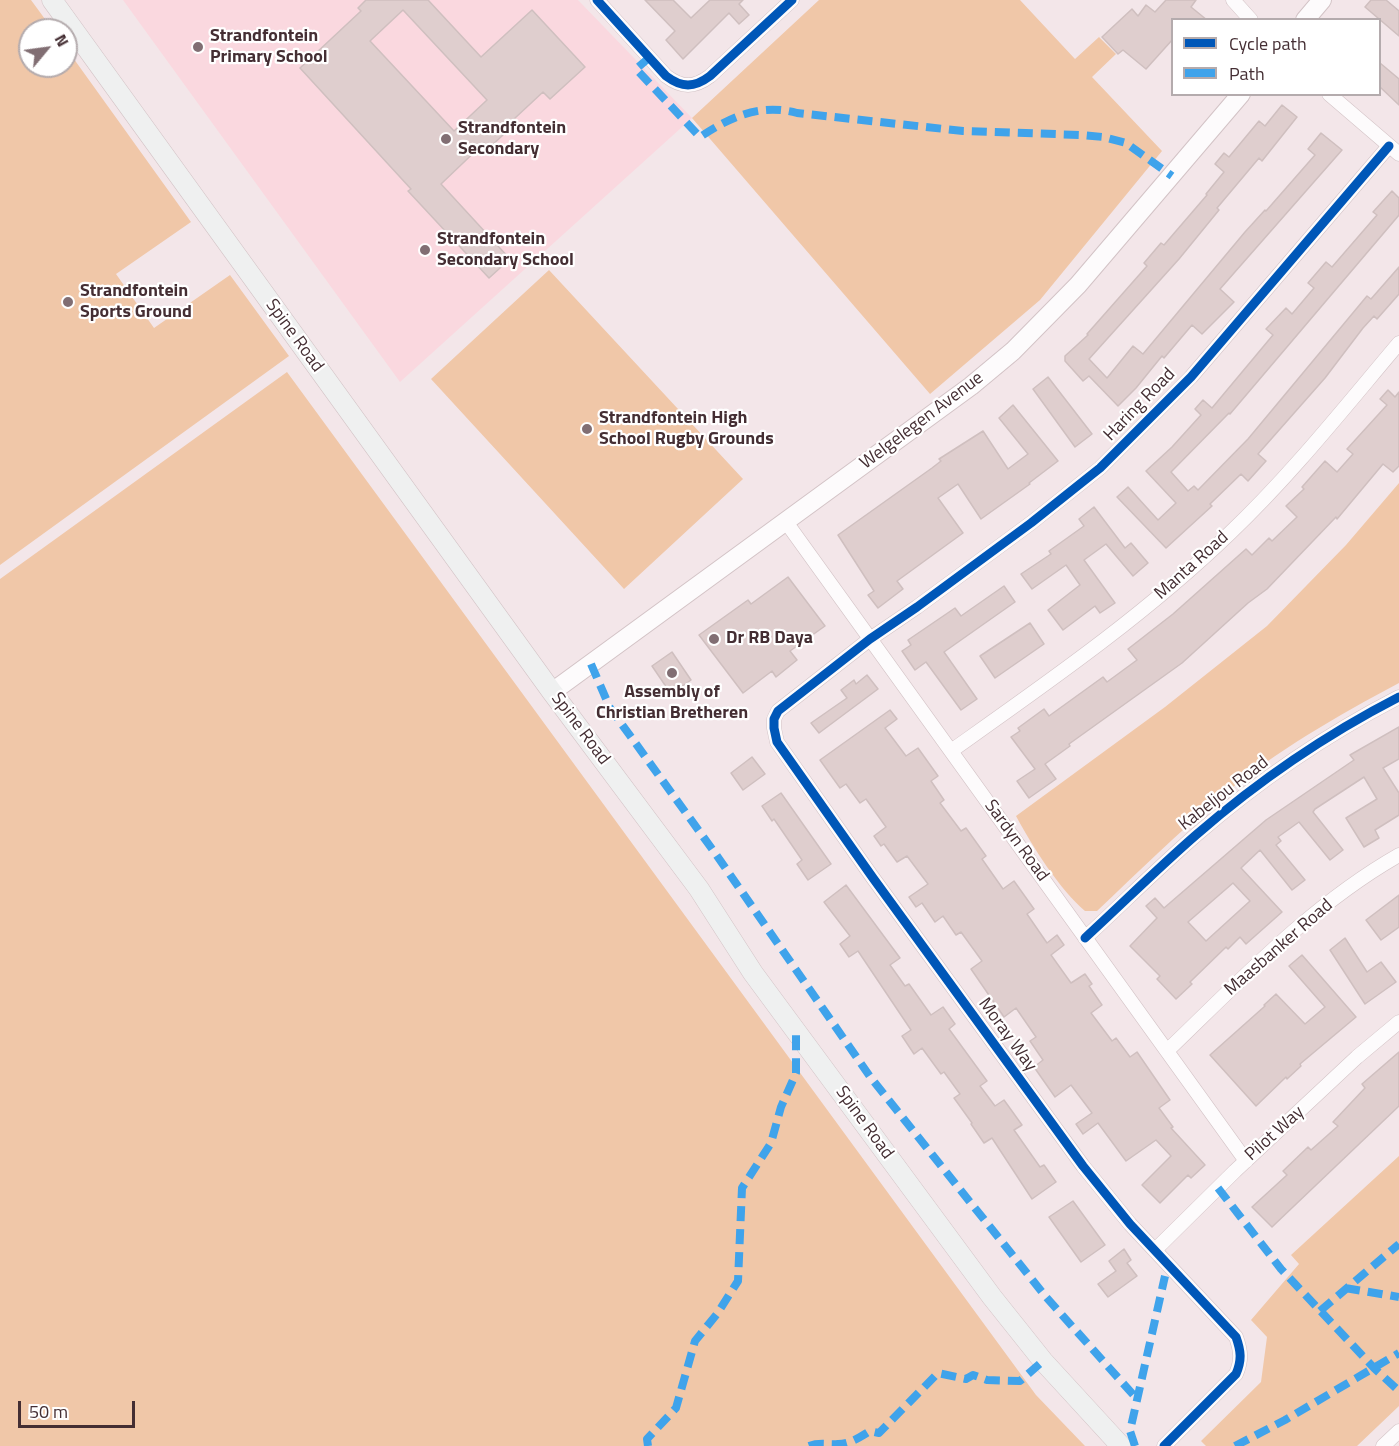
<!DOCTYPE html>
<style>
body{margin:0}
#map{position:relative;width:1399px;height:1446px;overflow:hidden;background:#f3e6e9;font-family:"Titillium Web",sans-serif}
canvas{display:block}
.legend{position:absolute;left:1171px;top:18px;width:210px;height:78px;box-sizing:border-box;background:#fff;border:2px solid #b4abad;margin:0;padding:8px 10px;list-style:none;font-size:18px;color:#442e33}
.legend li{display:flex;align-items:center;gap:12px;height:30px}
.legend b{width:30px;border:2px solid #b4abad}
.north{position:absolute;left:18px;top:18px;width:60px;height:60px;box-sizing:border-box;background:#fff;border:2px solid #b4abad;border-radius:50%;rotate:61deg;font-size:16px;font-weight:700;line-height:24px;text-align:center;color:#442e33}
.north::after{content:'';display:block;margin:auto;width:21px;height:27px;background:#816e73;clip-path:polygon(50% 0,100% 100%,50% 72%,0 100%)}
.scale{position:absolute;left:18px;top:1401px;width:117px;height:27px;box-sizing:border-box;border:3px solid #442e33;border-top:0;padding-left:8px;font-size:18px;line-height:21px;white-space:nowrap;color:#442e33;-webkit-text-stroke:4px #fff;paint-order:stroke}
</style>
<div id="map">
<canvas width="1399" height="1446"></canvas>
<ul class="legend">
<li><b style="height:8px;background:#0057b8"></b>Cycle path</li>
<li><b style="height:8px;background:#3fa3eb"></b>Path</li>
</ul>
<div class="north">N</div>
<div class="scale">50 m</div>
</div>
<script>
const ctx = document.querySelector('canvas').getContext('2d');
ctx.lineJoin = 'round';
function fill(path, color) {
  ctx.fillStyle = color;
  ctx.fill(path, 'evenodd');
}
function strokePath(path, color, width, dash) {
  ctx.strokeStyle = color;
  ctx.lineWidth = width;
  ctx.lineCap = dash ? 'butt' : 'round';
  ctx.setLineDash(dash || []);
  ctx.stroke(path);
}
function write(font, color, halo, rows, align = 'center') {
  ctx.font = font + ' "Titillium Web",sans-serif';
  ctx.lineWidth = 4.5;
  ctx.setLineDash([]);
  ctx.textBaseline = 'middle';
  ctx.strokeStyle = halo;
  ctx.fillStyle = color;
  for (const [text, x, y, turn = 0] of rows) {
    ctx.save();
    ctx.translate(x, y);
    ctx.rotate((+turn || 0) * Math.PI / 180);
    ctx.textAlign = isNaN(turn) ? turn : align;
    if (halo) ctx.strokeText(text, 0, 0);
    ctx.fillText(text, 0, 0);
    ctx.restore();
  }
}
fill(new Path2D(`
 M123,0H578L692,118L400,382Z`), '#fad8df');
fill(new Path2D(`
 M0,0H31L53,30H30V66H66V48L191,222L116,274L154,328L230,275L289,356L0,565Z
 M819,0H1020L1075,59L1099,37L1116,54L1092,77L1162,151L1040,300L930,394L692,118Z
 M549,270L743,479L624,589L431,379Z
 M287,372L1036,1395L1085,1446H0V579Z
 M1399,483V683C1337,716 1276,751 1222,796C1178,833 1138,872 1097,911H1085C1060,890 1032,846 1016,816L1165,707L1267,626L1346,545Z
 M1399,1156V1406L1357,1446H1206L1201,1441L1261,1382L1267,1337L1251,1320L1299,1264L1291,1255Z`), '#f0c7a8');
const building = new Path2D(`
 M366,0H428L481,57L532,10L585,67L550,99L543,92L500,132L503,135L489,148L484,143L441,184L510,259L489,278L408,191L411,189L300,68L361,11L358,8ZM403,10L487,100L454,131L370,41Z
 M645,0H673L691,18L710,0H743L739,4L749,15L739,24L729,13L683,59L666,40L675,31Z
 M1166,0H1196L1191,7L1207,20H1173V39L1146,69L1123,50L1118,54L1102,37L1132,9L1138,16L1146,5L1155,12Z
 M1371,0H1386L1399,11V36L1365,7Z
 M1380,63L1399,79V105L1380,87Z
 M1282,105L1297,117L1262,161L1259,158L1217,208L1219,210L1179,259L1089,359L1107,378L1133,346L1143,354L1245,232L1265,210L1266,211L1315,155L1308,149L1321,133L1342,150L1220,289L1234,302L1202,334L1192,325L1164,358L1162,356L1136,388L1118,406L1089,376L1083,381L1065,361V356L1088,335L1087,334L1147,266L1144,263L1161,243L1164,245L1207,195L1206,194L1224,172L1215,164L1224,153L1229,157L1259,121L1265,126Z
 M1392,191L1399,198V215L1230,414L1229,413L1171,472L1188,491L1194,486L1198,490L1248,439L1367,296L1371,299L1399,267V294L1377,319L1374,316L1363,328L1325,378L1258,454L1266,461L1248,481L1241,474L1210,504L1212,506L1166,548L1117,497L1128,487L1158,520L1176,503L1146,471L1172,447L1201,415L1195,409L1203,400L1212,408L1273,335L1266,329L1286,308L1292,314L1314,288L1308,283L1326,262L1332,267L1377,215L1373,212Z
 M1048,377L1092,434L1075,447L1033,389Z
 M1388,390L1395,397L1399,392V466L1393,472L1383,464L1337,519L1336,517L1267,589L1248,603L1182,663L1069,744L1070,746L1045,764L1056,779L1029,798L1017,781L1035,769L1011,737L1020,731L1018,728L1044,709L1049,716L1103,677L1107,682L1137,660L1128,649L1173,614L1246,549L1252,555L1269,538L1272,541L1297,517L1286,506L1304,489L1302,487L1325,461L1337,472L1353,454L1347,449L1387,405L1380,399Z
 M1013,405L1058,461L1029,483L1030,484L981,519L958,484L938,498L963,533L897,581L903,589L878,608L868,595L874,591L838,535L932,468L941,461L939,459L983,431L1008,469L1028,454L999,418Z
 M1094,507L1125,548L1131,543L1148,563L1133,576L1106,544L1084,560L1115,603L1100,613L1095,606L1063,630L1048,610L1080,585L1066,565L1032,589L1021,574L1051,554L1049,551L1084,526L1079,519Z
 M788,577L825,626L790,651L797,660L776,677L772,671L743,693L699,635L748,600L751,604Z
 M1004,586L1015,602L944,652L977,699L961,710L926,662L915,670L902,651L911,645L908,640L955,608L961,616Z
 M1030,623L1044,644L995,678L980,656Z
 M672,652L691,680L671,694L652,666Z
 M867,675L878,689L819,733L811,723L847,698L841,690L854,680L856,684Z
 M890,710L897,719L885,728L906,756L918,748L938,776L931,781L944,800L940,803L961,831L966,828L986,856L982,859L1003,889L1014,881L1034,909L1027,914L1047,943L1057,935L1064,945L1051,955L1071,983L1085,974L1092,984L1089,986L1102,1005L1091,1013L1112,1041L1116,1038L1130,1057L1137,1052L1170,1100L1159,1108L1173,1127L1171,1128L1205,1165L1191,1178L1188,1175L1160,1203L1142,1185L1171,1156L1156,1140L1126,1161L1098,1123L1083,1134L1076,1124L1092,1113L1071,1085L1055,1097L1034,1067L1043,1060L1030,1041L1036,1037L1016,1008L1004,1017L971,969L982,961L961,932L956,935L943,916L935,922L922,903L916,907L909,897L928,884L907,856L897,862L884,844L881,846L874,836L886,827L866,799L860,803L846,784L840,788L820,760Z
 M1399,727V759L1383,768L1399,793V815L1375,830L1379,838L1364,847L1346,818L1377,799L1364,777L1315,809L1313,812L1343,850L1330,860L1299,822L1278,837L1281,841L1276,845L1305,880L1292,890L1260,850L1241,868L1282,912L1246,944L1240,937L1228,949L1226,947L1190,982L1192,984L1176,999L1157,979L1160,976L1130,946L1157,918L1146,906L1155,898L1164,908L1266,820L1354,760L1350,755ZM1233,883L1250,901L1206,941L1188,922Z
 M752,757L765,774L743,790L731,773Z
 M781,793L831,864L808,880L797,864L802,860L774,819L772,821L762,806Z
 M846,885L900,958L890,965L905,986L909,984L931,1015L943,1007L955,1024L949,1029L987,1081L980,1086L995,1106L1004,1100L1022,1125L1014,1130L1040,1167L1044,1165L1056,1182L1032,1199L992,1138L984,1143L971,1124L972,1123L954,1098L960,1094L944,1072L941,1074L922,1048L914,1054L902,1036L911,1030L858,951L849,957L840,944L850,936L824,902Z
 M1399,895V927L1381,940L1366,920Z
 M1345,938L1367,972L1381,962L1396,982L1365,1004L1330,950Z
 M1302,955L1356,1017L1300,1064L1301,1066L1287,1079L1286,1077L1256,1106L1210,1055L1265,1006L1264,1005L1276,994L1305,1024L1325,1007L1289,966Z
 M1399,1052V1106L1272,1227L1252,1207L1287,1175L1283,1171L1308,1147L1311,1150L1338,1126L1333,1122L1365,1088L1362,1084Z
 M1073,1201L1105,1245L1081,1262L1049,1217Z
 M1124,1249L1131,1260L1127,1263L1137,1276L1108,1297L1098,1284L1116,1271L1109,1261Z`);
fill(building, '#dfcece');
strokePath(building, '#cfbfbf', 1.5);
const minor = new Path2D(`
 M597,0L666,76C682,88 694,88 710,76L792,0
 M1233,0L1251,20
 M1329,94L1399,154
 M786,522L1246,1161
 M951,751C1047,683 1145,615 1230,533C1291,475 1344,408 1399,343
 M1085,938C1122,904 1158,868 1196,835C1257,782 1327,734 1399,697
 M1167,1051C1239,982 1311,905 1399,855
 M1155,1250L1235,1171L1357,1057L1399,1022
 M1164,1446L1236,1374C1242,1360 1241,1351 1236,1337L1130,1224L1083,1166L873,878L777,742L774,728V719L778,711L870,639L917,607L1031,523L1100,468L1191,377L1389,146
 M1383,1446L1399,1431`);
const tertiary = new Path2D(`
 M1305,20L1322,0
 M552,692L971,386L1013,351L1078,285L1241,94`);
const secondary = new Path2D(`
 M52,0L552,692L699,889L753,973L992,1297L1043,1361L1121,1446`);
strokePath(minor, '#d3c3c6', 15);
strokePath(tertiary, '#d3c3c6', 20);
strokePath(secondary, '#d3c3c6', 21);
strokePath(minor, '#fdfbfc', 14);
strokePath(tertiary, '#fdfbfc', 18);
strokePath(secondary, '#eff0f0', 20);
strokePath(new Path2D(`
 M650,57L636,69L700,137C730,117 760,103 797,113L963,131L1082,135L1103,137L1126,143L1172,176
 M591,664L610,708L715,853L871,1078L1046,1297L1137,1399
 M1218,1188L1281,1269L1374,1368L1399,1391
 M1345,1288L1399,1297
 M1320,1311L1399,1244
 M648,1446L647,1439L676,1408L695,1341L717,1314L738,1281L742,1188L771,1143L781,1107L796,1073V1030
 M809,1446C820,1442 828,1445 838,1444C850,1444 860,1437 870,1431L879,1433L938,1373L966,1379L973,1375L987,1380L1020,1381L1043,1361
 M1135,1446L1130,1431L1165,1276
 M1235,1446L1285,1420L1399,1353`), '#3fa3eb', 8, [15, 8]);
strokePath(new Path2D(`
 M597,0L666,76C682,88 694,88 710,76L792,0
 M1085,938C1122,904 1158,868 1196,835C1257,782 1327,734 1399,697
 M1164,1446L1236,1374C1242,1360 1241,1351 1236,1337L1130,1224L1083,1166L873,878L777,742L774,728V719L778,711L870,639L917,607L1031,523L1100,468L1191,377L1389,146`), '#0057b8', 9);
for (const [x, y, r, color] of [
 [198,47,6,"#816e73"],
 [446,139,6,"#816e73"],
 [425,250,6,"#816e73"],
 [68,302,6,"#816e73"],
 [587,429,6,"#816e73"],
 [714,639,6,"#816e73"],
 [672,673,6,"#816e73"]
]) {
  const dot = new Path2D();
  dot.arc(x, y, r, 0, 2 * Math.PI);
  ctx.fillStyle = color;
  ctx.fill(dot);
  strokePath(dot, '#fff', 2);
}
write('bold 18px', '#442e33', '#fff', [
 ["Strandfontein",210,37],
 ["Primary School",210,58],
 ["Strandfontein",458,129],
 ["Secondary",458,150],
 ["Strandfontein",437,240],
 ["Secondary School",437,261],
 ["Strandfontein",80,292],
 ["Sports Ground",80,313],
 ["Strandfontein High",599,419],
 ["School Rugby Grounds",599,440],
 ["Dr RB Daya",726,639],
 ["Assembly of",672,693,"center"],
 ["Christian Bretheren",672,714,"center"]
], 'left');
write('18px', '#442e33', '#fff', [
 ["Spine Road",294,336,54],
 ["Haring Road",1140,405,-46],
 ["Welgelegen Avenue",922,421,-37],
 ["Manta Road",1192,566,-42],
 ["Spine Road",580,729,53],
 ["Kabeljou Road",1224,794,-38],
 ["Sardyn Road",1016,841,54],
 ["Maasbanker Road",1279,948,-41],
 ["Moray Way",1007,1035,54],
 ["Spine Road",864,1123,54],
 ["Pilot Way",1275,1134,-42]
]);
</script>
